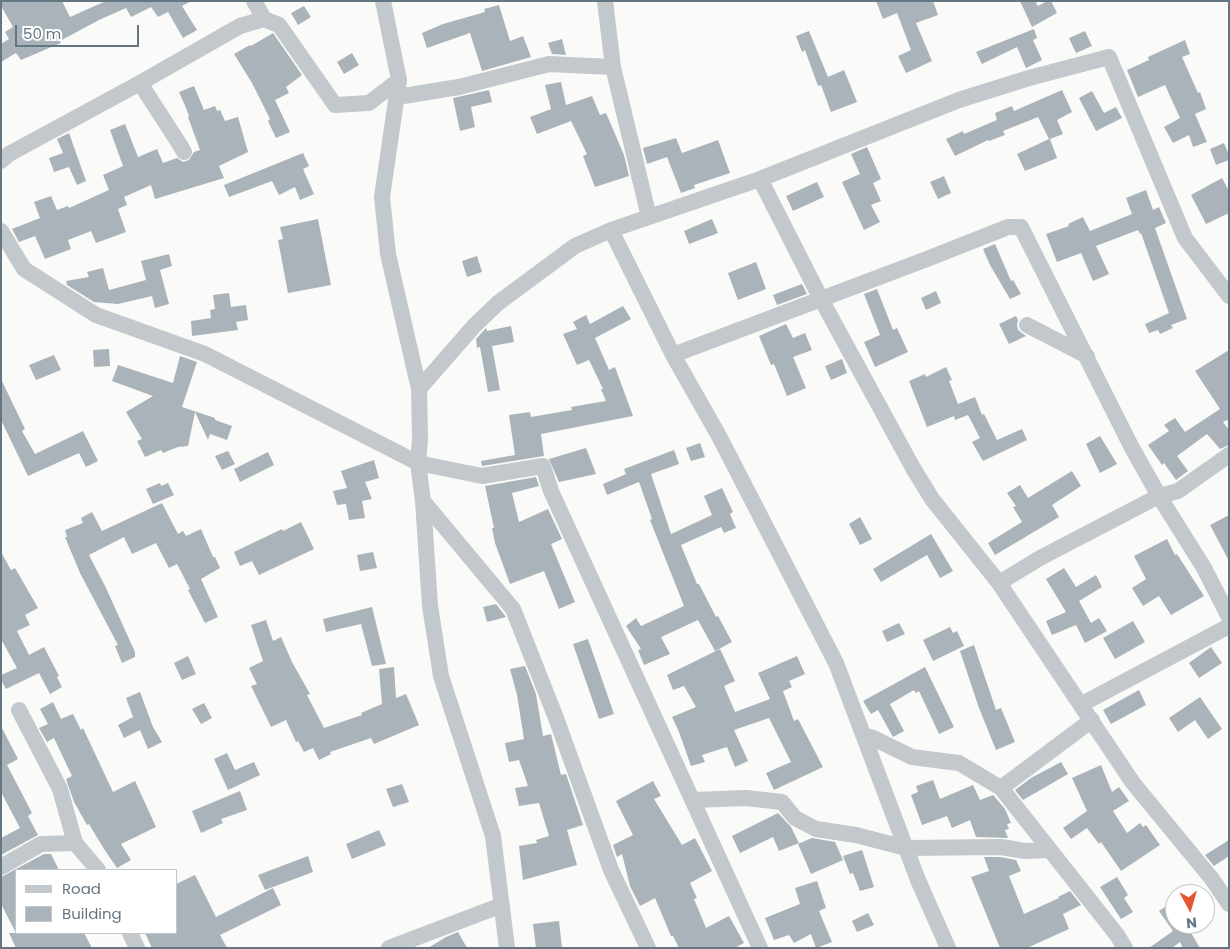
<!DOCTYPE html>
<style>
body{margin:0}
#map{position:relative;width:1230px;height:949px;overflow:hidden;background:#fafaf8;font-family:Poppins,sans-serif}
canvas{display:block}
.frame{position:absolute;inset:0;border:2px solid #657683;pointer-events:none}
.legend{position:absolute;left:15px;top:869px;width:162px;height:65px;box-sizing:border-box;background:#fff;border:1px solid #c1c8cd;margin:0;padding:6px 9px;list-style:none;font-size:15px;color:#657683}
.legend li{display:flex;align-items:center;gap:10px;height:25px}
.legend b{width:25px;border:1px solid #c1c8cd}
.north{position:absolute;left:1165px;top:884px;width:50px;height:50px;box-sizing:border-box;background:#fff;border:1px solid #c1c8cd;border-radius:50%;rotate:174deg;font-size:14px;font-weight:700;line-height:20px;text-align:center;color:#657683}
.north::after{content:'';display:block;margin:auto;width:18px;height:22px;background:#e4572e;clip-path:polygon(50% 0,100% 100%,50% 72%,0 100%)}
.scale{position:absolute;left:15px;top:25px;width:124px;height:22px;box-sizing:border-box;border:2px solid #657683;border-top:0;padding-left:6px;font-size:15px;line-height:18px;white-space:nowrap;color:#657683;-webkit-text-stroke:4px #fff;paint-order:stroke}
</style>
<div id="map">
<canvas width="1230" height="949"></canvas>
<div class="frame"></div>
<ul class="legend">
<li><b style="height:6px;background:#c3c8cc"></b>Road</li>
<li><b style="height:14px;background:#aab3b9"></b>Building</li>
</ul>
<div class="north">N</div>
<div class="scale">50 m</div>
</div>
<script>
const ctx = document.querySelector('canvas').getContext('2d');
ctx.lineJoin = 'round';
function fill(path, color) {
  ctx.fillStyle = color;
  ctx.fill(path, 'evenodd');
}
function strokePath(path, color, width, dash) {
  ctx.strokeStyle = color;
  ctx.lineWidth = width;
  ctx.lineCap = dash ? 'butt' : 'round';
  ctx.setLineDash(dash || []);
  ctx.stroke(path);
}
fill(new Path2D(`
 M1,1H62L70,17L106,1H191L182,6L197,30L183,38L168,12L158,17L151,7L131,17L126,8L99,20L60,41L61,43L21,60L16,53L1,62V44L9,39L5,32L13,27L1,6Z
 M876,1H933L938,15L916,23L932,61L906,73L898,56L911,50L897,13L883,19Z
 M1020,1H1035L1038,6L1047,1H1051L1057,13L1032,27Z
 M499,5L510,41L523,36L531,57L482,71L470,33L427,48L422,33L443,24L485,12L484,9Z
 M304,6L311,17L298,25L291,13Z
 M1034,29L1037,38L1033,40L1042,60L1026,68L1017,47L982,64L976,52Z
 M809,31L828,77L844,70L857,102L831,112L821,85L818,86L805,50L802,52L796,36Z
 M1085,31L1092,46L1076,53L1069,38Z
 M273,33L302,75L286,87L289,93L275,100L290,132L276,138L268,121L270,119L252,83L234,54L250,45L251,46Z
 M562,39L566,55L552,54L548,43Z
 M1185,40L1190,54L1182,57L1198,93L1200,92L1206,109L1195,114L1207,142L1193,147L1189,135L1173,143L1164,127L1180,118L1165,85L1138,97L1127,70L1149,60L1148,57Z
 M352,53L359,65L344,74L337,62Z
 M561,82L566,105L592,96L600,115L606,113L624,155L629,176L595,187L583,156L587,154L571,121L537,134L530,117L551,109L545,85Z
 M194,86L204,110L215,106L217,111L220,110L225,121L238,117L248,152L219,166L224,178L155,199L151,185L124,197L127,205L118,209L126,232L96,243L91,231L68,240L71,249L45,259L35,236L19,242L12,229L40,218L34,202L51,196L57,210L68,206L69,208L109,190L103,175L123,166L110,130L125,124L138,157L157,149L163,163L177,158L183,162L189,160L194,152L200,150L188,117L189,116L186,108L179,92Z
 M489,90L492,102L471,107L475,127L460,131L453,98Z
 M1062,90L1072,112L1057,120L1063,134L1050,139L1057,158L1025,171L1017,154L1049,139L1038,117L1003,131L1005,135L989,141L988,140L955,156L946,139L963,131L964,134L997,120L995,113L1012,106L1014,111Z
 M1092,91L1104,113L1116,107L1122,118L1096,131L1079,98Z
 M69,133L86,181L77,185L69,167L54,172L49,158L63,153L57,139Z
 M676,138L682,153L718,140L730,173L694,185L695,188L681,193L667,157L647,164L643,148Z
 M1224,143L1229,155V160L1216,165L1210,149Z
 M867,147L881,179L873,183L881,201L871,205L880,222L864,230L842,182L860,174L851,154Z
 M303,153L309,166L303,169L314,194L300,200L295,187L279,195L272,181L229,197L224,185Z
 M944,176L951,193L938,199L930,182Z
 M1222,178L1229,191V213L1206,224L1191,195Z
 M817,182L824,197L793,211L786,196Z
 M1146,190L1153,210L1159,207L1166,223L1155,228L1187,319L1171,325L1173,328L1160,334L1158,330L1149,333L1145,324L1169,313L1141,233L1140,234L1138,230L1096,246L1109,274L1093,281L1081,253L1057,262L1046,234L1069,226L1068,224L1083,217L1090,231L1132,214L1126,198Z
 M318,219L331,285L288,293L278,240L283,239L280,227Z
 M712,219L718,233L689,244L684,231Z
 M995,244L1011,281L1013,280L1021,294L1010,299L990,265L983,249Z
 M169,254L172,266L160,270L169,304L155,308L152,296L118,304L94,302L67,285L66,281L89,277L87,272L103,268L109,290L146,280L141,261Z
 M477,256L482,272L467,277L462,261Z
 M756,262L766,289L738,300L728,273Z
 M802,284L807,294L777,305L773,295Z
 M877,289L893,330L897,328L908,352L875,367L864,342L880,335L864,294Z
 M936,291L941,303L926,310L921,298Z
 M229,293L231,307L246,305L248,320L236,322L238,330L192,336L191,321L211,318L210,310L215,309L213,295Z
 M623,306L631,319L595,338L609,370L615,367L633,416L541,434L544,456L482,466L481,461L515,455L509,415L530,412L531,417L572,410L571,407L606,401L601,389H603L589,360L577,365L563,334L577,329L573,322L586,315L590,324Z
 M1016,316L1018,320L1017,325L1018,330L1026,336L1009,344L999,324Z
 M786,324L793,338L805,333L812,350L793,357L806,388L787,396L774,364L771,365L759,336Z
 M511,326L514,342L492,346L500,390L488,392L480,347L477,348L476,339L486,328L487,331Z
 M109,349L110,366L94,367L93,350Z
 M1229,350V422L1227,420L1223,422L1229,430V445L1220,449L1207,434L1177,456L1188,471L1176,480L1164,463L1162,465L1148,445L1169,431L1164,425L1175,418L1185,432L1220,409L1195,371Z
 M54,355L61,370L36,380L29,365Z
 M180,356L197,362L182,407L215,418V420L232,426L227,440L210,434L208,440L195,412L188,446L178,447L163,453L161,450L145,457L137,441L142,439L126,412L153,396L112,381L118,365L173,383Z
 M842,359L847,373L831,380L825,366Z
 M946,367L952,380L949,381L958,404L975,397L982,415L984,414L997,440L1022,429L1027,440L983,461L972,442L980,438L968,415L955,420L954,416L927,427L909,381L925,374L926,377Z
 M1,379L25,429L22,431L35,454L83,431L98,461L86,467L79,453L28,476L1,420Z
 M1100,436L1117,464L1100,473L1086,444Z
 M700,443L705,457L691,461L686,448Z
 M586,448L596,474L559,482L549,459Z
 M674,450L679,464L651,474L671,534L712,515L704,496L722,488L733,512L730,514L736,528L724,533L721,527L681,545L697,584H699L716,617L718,616L732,642L715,651L698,620L661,637L670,654L644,665L638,650L641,649L626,626L636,618L641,626L684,606L650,520L652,519L639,482L607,495L603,484L626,474L624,469Z
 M228,451L235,464L222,470L215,456Z
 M268,452L274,465L240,482L234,469Z
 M374,460L379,478L365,482L372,499L362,501L365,518L349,520L346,504L337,505L333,491L347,488L341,471Z
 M1072,471L1081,486L1052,505L1059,517L995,555L988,543L1022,522L1013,507L1016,506L1007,493L1020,485L1028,498Z
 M536,477L539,486L512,493L519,522L548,509L562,539L551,544L575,602L559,609L544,571L510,584L495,543L492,528H494L485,486Z
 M160,483L161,486L168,483L174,495L153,504L146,489Z
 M162,503L178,534L183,531L186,536L201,529L213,557H215L220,568L201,579L218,617L205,623L188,590L190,589L177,564L169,568L156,543L132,554L124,537L89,555L106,588L135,652V657L122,663L115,646L118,645L80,573L65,537H67L65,530L83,523L81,518L92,512L102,531Z
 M1229,515V561L1210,525Z
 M860,517L872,539L860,545L849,524Z
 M301,522L314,549L259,575L252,561L240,566L234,552L282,529L283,531Z
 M931,534L953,571L940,578L927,555L881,582L873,569Z
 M1167,539L1175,555L1177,554L1204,596L1171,615L1159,596L1143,606L1132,588L1146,579L1134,556Z
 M1,552L11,570L15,568L38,608L25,615L30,625L17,631L29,655L44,647L59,676L57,677L62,687L50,694L39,673L6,689L1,680V675L17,668L1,639Z
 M373,552L377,568L360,571L357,555Z
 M1064,568L1076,587L1096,575L1102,587L1079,601L1091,623L1099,618L1107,631L1085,643L1076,625L1052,635L1046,621L1066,612L1046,579Z
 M496,604L506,617L487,622L483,607Z
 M372,607L386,664L372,666L361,624L326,632L323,619Z
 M266,620L273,641L281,637L292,662L310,694L307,695L324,728L362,715L361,713L382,704L379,669L394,667L396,698L406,694L419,725L374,744L371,738L330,752L331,754L319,760L313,748L304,752L298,741L296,742L286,720L271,727L251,686L257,684L249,668L263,661L251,625Z
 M1133,621L1145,642L1115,659L1103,638Z
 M899,623L905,634L887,642L882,631Z
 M950,627L953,633L957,631L964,646L933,661L923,640Z
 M588,639L614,714L599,719L573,644Z
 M974,645L996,710L1001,708L1015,742L996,750L979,708L960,651Z
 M1211,647L1222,663L1199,678L1189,663Z
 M720,649L735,681L724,686L735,712L770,699L758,673L797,656L805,674L789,681L792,687L783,691L794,721L798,719L823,767L774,790L766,773L791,762L769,718L734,730L748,761L735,767L727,747L702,755L705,762L691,766L679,732L672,717L696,707L684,686L673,690L667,675Z
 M188,656L196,674L182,680L174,663Z
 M525,666L536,694L543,736L551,734L561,775L566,774L583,825L567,830L577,865L523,880L519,846L537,843L536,840L549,836L539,803L519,806L515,788L528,786L519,760L509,762L505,743L524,739L517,695L510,669Z
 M925,667L954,727L939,734L919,691L916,693L914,690L890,704L904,731L893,737L878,710L871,714L863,701Z
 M1139,690L1146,705L1111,724L1103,710Z
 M140,692L153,727L162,742L148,749L140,730L124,738L118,725L133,717L126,698Z
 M1200,697L1222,729L1208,739L1195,720L1178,732L1169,718Z
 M53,702L61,719L73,714L81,730L83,728L113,792L135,781L156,827L121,844L131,860L117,868L104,849L89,824L87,825L74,802L66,779L72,776L54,738L47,742L39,728L48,724L40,709Z
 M204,703L212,718L201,724L192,709Z
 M1,726L18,759L7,765L32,813L28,816L38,835L1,855V838L20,828L1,792Z
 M227,753L235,770L254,762L260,775L228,790L214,759Z
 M1061,762L1068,774L1023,800L1015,790L1031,778Z
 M1101,765L1112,792L1119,787L1129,801L1113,811L1127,833L1140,823L1143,827L1146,825L1160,845L1121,871L1101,842L1099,844L1087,828L1071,839L1063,828L1087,811L1072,778Z
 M933,780L940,799L973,785L980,800L993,795L994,796L1005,809L1011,823L1007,824L1009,829L1005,830L1008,838L976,837L970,820L952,828L947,816L922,825L911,795L918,792L916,786Z
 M653,781L661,796L654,799L682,845L695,838L712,871L690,883L697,898L694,899L706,928L729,916L744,943L734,948H679L673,936H671L655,898L640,906L630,886L622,854L617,857L613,845L633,835L616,801Z
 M402,784L409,802L393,807L386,789Z
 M240,791L247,810L221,819L223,823L201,833L192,811Z
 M778,813L791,827L799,843L779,851L773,837L740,853L732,836Z
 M379,830L386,845L352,859L346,844Z
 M812,838L835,842L843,860L811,874L798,844Z
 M1229,840V856L1214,866L1205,855Z
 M862,850L874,887L860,891L853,873L850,874L843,856Z
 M44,854H51L59,870H16V933H84L92,948H16L9,933H16L1,904V877Z
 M308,856L313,872L265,890L258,875Z
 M984,857H1000L1016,860L1021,871L1009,876L1024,914L1059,898L1058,897L1070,891L1081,905L1063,914L1069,929L1027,948H1000L971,877L989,871Z
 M195,875L216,917L273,888L281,905L220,935L227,948H152L145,933H176V884Z
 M1117,877L1128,895L1124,898L1133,912L1121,919L1100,887Z
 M817,881L826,908L819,911L832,942L816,948L811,934L794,943L789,935L774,940L765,918L800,904L795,888Z
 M1175,900V924H1186L1200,948H1183L1180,942L1172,948H1149L1173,931L1159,911Z
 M868,913L874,925L857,932L852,921Z
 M559,921L562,948H536L533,924Z
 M458,932L467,948H428L446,937Z`), '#aab3b9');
strokePath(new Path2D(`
 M254,1L264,19
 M383,1L399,80L382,197L388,254L419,389L420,439L418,463L423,501L430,606L441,676L493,836L507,948
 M605,1L613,67L649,217L611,230L673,355L719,436L836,663L918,880L948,948
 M140,83L180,145L184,152
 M397,97L459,87L549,64L613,67
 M1,161L9,154L140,83L240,26L264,19L279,25L335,105L369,103L399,80
 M760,179L821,299L913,468L932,499L999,583L1133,783L1212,879L1229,904
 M649,217L760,179L959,100L1029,78L1109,57L1185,238L1229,296
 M1,231L24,269L96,315L205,354L418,463L482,476L543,466L551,491L760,948
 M1027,325L1087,356
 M673,355L927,259L1008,227H1021L1131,446L1159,496L1040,558L999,583
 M419,389L474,326L498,303L575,246L611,230
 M1229,455L1178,491L1159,496L1204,568L1229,617
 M423,501L513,609L556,718L611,870L648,948
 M1082,704L1229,626
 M19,710L60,789L75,843
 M863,735L873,738L912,757L959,763L1001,788L1050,850
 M1001,788L1092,720
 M694,800L746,798L782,802L795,818L816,829L856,835L906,848L1001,847L1025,851L1050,850L1117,935L1125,948
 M1,867L41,844L75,843L98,870
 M130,933L137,948
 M389,948L502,905`), '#c3c8cc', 16);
</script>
